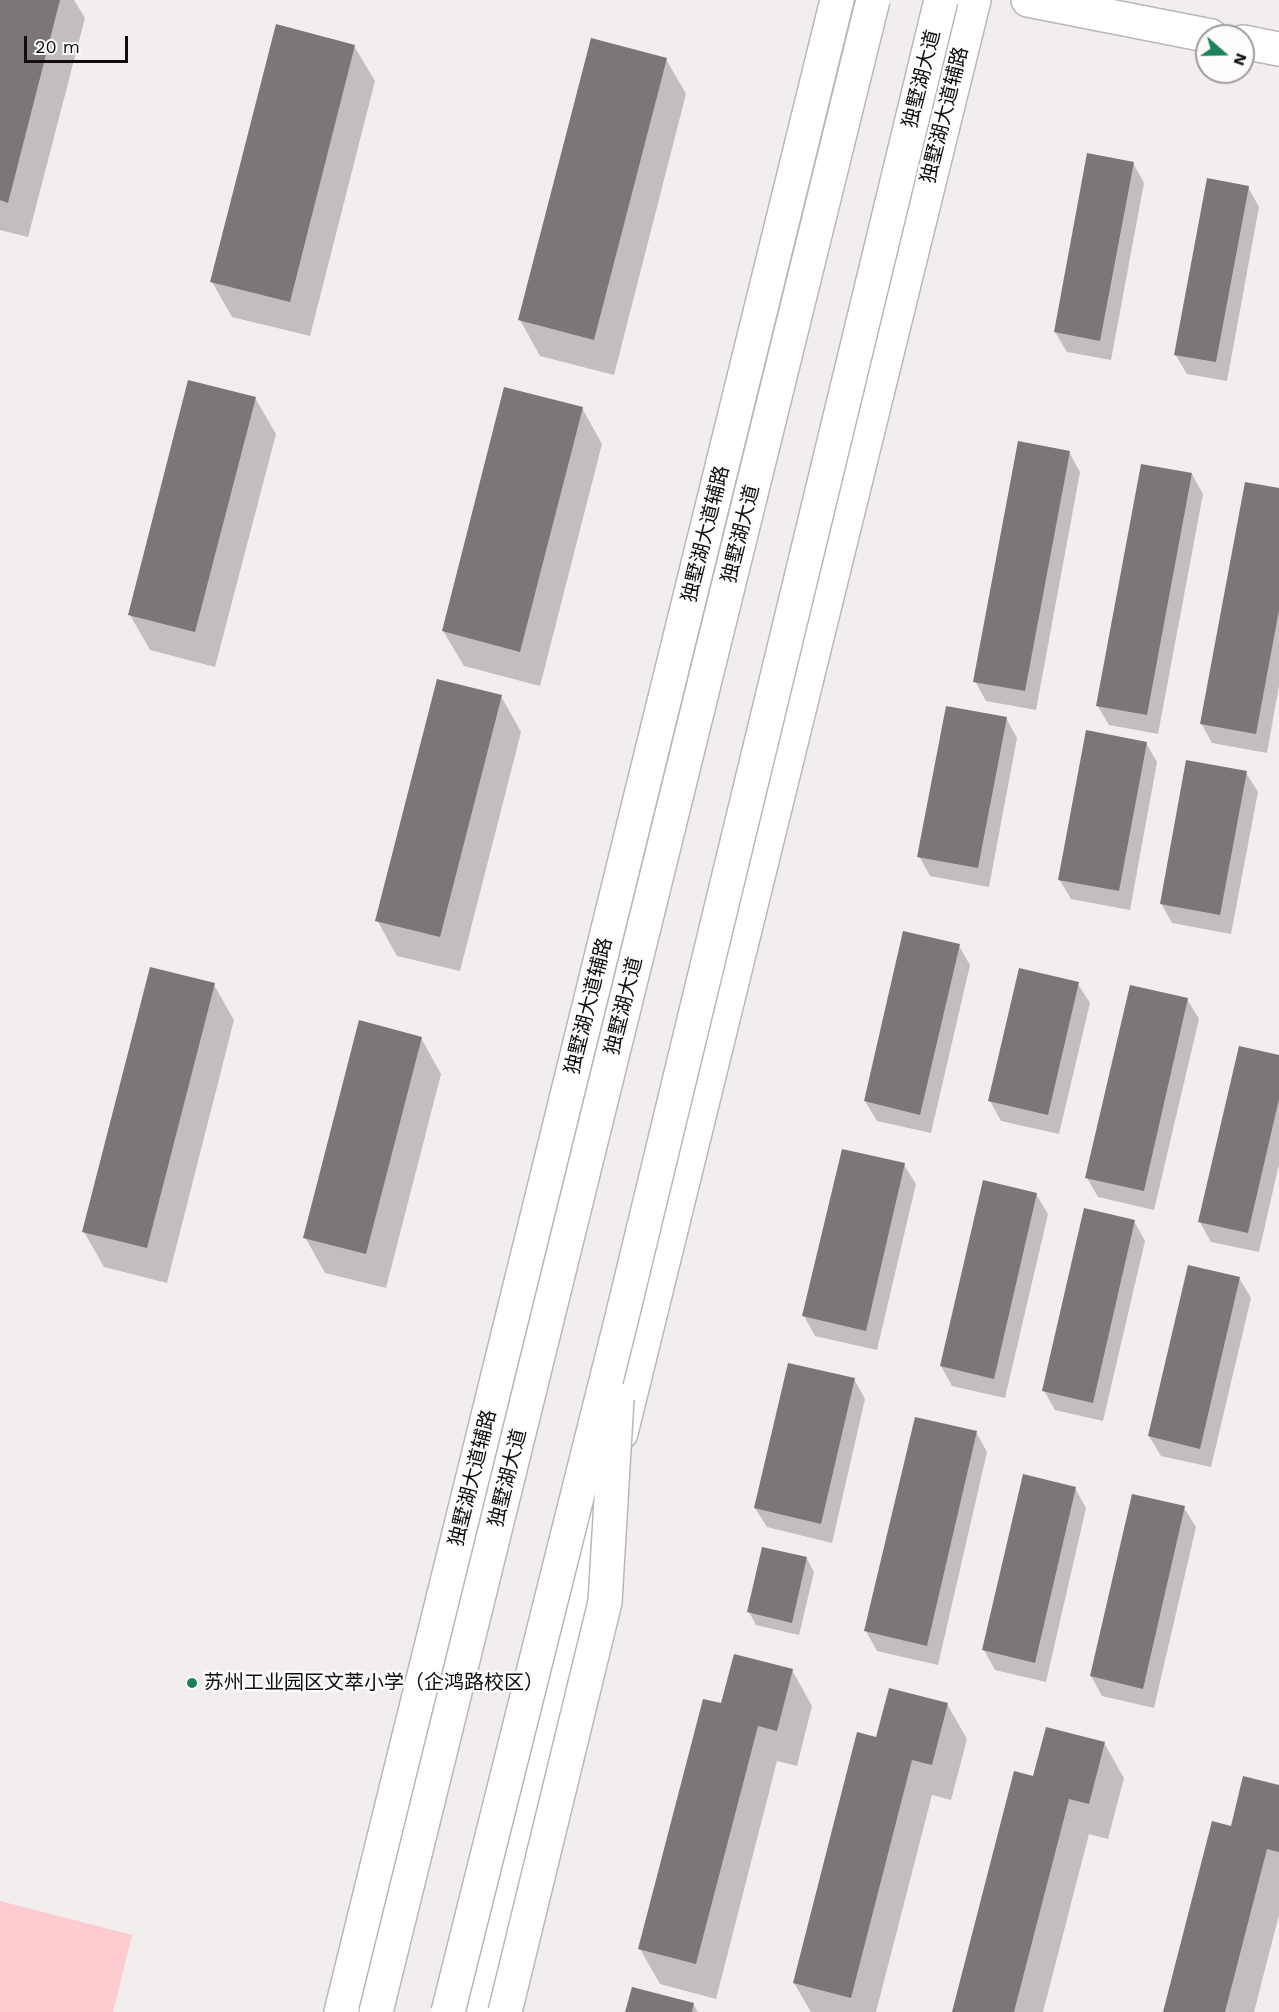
<!DOCTYPE html>
<meta charset="utf-8">
<style>
body{margin:0}
#map{position:relative;width:1279px;height:2012px;overflow:hidden;background:#f3eeee;font-family:"Work Sans",sans-serif}
canvas{display:block}
.north{position:absolute;left:1195px;top:24px;width:60px;height:60px;box-sizing:border-box;background:#fffcfc;border:2px solid #9f9c9c;border-radius:50%;rotate:110deg;font-size:16px;font-weight:700;line-height:24px;text-align:center;color:#0f0d0d}
.north::after{content:'';display:block;margin:auto;width:21px;height:27px;background:#1e815a;clip-path:polygon(50% 0,100% 100%,50% 72%,0 100%)}
.scale{position:absolute;left:24px;top:36px;width:104px;height:27px;box-sizing:border-box;border:3px solid #0f0d0d;border-top:0;padding-left:8px;font-size:18px;line-height:21px;white-space:nowrap;color:#0f0d0d;-webkit-text-stroke:4px #fffcfc;paint-order:stroke}
</style>
<div id="map">
<canvas width="1279" height="2012"></canvas>
<div class="north">N</div>
<div class="scale">20 m</div>
</div>
<script>
const ctx = document.querySelector('canvas').getContext('2d');
ctx.lineJoin = 'round';
function fill(path, color) {
  ctx.fillStyle = color;
  ctx.fill(path, 'evenodd');
}
function strokePath(path, color, width, dash) {
  ctx.strokeStyle = color;
  ctx.lineWidth = width;
  ctx.lineCap = dash ? 'butt' : 'round';
  ctx.setLineDash(dash || []);
  ctx.stroke(path);
}
function write(font, color, halo, rows, align = 'center') {
  ctx.font = font + ' "Work Sans","Noto Sans SC",sans-serif';
  ctx.lineWidth = 5;
  ctx.setLineDash([]);
  ctx.textBaseline = 'middle';
  ctx.strokeStyle = halo;
  ctx.fillStyle = color;
  for (const [text, x, y, turn = 0] of rows) {
    ctx.save();
    ctx.translate(x, y);
    ctx.rotate((+turn || 0) * Math.PI / 180);
    ctx.textAlign = isNaN(turn) ? turn : align;
    if (halo) ctx.strokeText(text, 0, 0);
    ctx.fillText(text, 0, 0);
    ctx.restore();
  }
}
fill(new Path2D(`
 M0,1901L132,1935L113,2012H0Z`), '#fdcbd0');
fill(new Path2D(`
 M0,0H74L85,18L28,237L0,230Z
 M354,46L375,81L310,336L232,317L212,282Z
 M666,59L686,94L614,375L540,356L520,320Z
 M1133,163L1144,183L1111,360L1067,352L1055,332Z
 M1248,187L1259,207L1227,381L1187,374L1175,354Z
 M255,398L276,434L215,667L150,650L130,615Z
 M582,408L602,444L540,686L464,666L443,631Z
 M1069,452L1080,472L1036,710L986,701L975,681Z
 M1192,474L1203,494L1158,734L1109,725L1097,705Z
 M1279,489V686L1267,753L1212,743L1201,723Z
 M501,696L521,732L460,971L397,956L377,920Z
 M1006,718L1017,738L989,887L930,876L919,856Z
 M1146,743L1157,762L1130,910L1071,899L1059,879Z
 M1246,773L1258,792L1231,934L1172,923L1161,903Z
 M959,946L970,965L931,1133L877,1121L865,1101Z
 M1078,984L1090,1003L1059,1134L1001,1121L990,1101Z
 M214,985L234,1020L167,1283L104,1267L84,1232Z
 M1187,999L1199,1019L1154,1210L1098,1197L1087,1178Z
 M421,1038L441,1074L386,1288L325,1273L305,1237Z
 M1279,1057V1164L1259,1252L1211,1242L1200,1222Z
 M904,1165L916,1184L877,1350L815,1336L804,1316Z
 M1036,1194L1048,1214L1005,1398L952,1386L941,1366Z
 M1134,1221L1145,1241L1103,1421L1055,1410L1044,1391Z
 M1239,1278L1251,1298L1211,1467L1161,1456L1149,1436Z
 M854,1379L865,1399L832,1543L767,1527L755,1508Z
 M976,1432L987,1452L938,1665L877,1651L866,1631Z
 M1075,1488L1086,1508L1046,1682L995,1670L984,1650Z
 M1184,1508L1196,1527L1154,1708L1102,1696L1091,1676Z
 M807,1559L814,1572L799,1635L756,1625L749,1612Z
 M792,1670L812,1706L797,1766L777,1761L716,1999L660,1984L640,1949L722,1705Z
 M947,1704L967,1739L951,1800L932,1795L876,2012H811L794,1983L877,1739Z
 M1104,1743L1124,1778L1108,1839L1089,1834L1043,2012H954L1034,1778Z
 M1279,1787V1915L1254,2012H1164L1232,1827Z
 M693,2004L698,2012H627Z`), '#0003');
fill(new Path2D(`
 M0,0H60L8,203L0,200Z
 M276,24L355,45L290,302L210,282Z
 M591,38L667,58L594,340L518,320Z
 M1087,153L1134,162L1100,341L1054,332Z
 M1207,178L1249,186L1216,362L1174,355Z
 M188,380L256,397L195,632L128,615Z
 M504,387L583,407L520,652L442,631Z
 M1018,441L1070,451L1025,691L973,682Z
 M1141,464L1192,473L1147,715L1096,706Z
 M1245,482L1279,488V610L1256,734L1200,724Z
 M437,679L502,695L440,937L375,921Z
 M946,706L1007,717L978,868L917,857Z
 M1086,730L1147,742L1119,891L1058,880Z
 M1186,760L1247,771L1220,915L1160,904Z
 M903,931L960,944L920,1115L864,1101Z
 M150,967L215,983L147,1248L82,1232Z
 M1019,968L1079,982L1048,1115L988,1101Z
 M1130,985L1188,998L1144,1191L1085,1178Z
 M359,1020L422,1037L366,1254L303,1238Z
 M1239,1046L1279,1055V1099L1248,1233L1198,1222Z
 M842,1149L905,1163L866,1331L802,1316Z
 M983,1180L1037,1193L994,1379L940,1366Z
 M1084,1208L1135,1220L1093,1403L1042,1391Z
 M1188,1265L1240,1277L1200,1449L1148,1436Z
 M788,1363L855,1378L821,1524L754,1508Z
 M915,1417L977,1431L927,1646L864,1631Z
 M1023,1474L1076,1487L1035,1663L982,1650Z
 M1132,1494L1185,1506L1143,1689L1090,1676Z
 M762,1547L807,1557L792,1623L747,1612Z
 M734,1654L793,1669L777,1731L758,1726L696,1964L638,1949L703,1699L721,1703Z
 M889,1688L948,1703L932,1765L912,1760L851,1998L793,1983L857,1732L876,1737Z
 M1046,1727L1105,1742L1089,1804L1069,1799L1014,2012H952L1014,1771L1033,1776Z
 M1243,1776L1279,1785V1852L1267,1849L1225,2012H1163L1212,1821L1231,1826Z
 M632,1987L694,2003L692,2012H625Z`), '#7b7677');
const major = new Path2D(`
 M1028,0L1211,36
 M1243,42L1279,49
 M621,1433L974,0
 M341,2012L837,0
 M478,2012L602,1510`);
strokePath(major, '#bbb6b7', 36);
strokePath(major, '#fff', 33);
const highwayBridge = new Path2D(`
 M376,2012L873,0
 M448,2012L621,1321L941,0
 M505,2012L605,1602L617,1399`);
strokePath(highwayBridge, '#bbb6b7', 36, []);
strokePath(highwayBridge, '#fff', 33);
for (const [x, y, r, color] of [
 [192,1683,6,"#1e815a"]
]) {
  const dot = new Path2D();
  dot.arc(x, y, r, 0, 2 * Math.PI);
  ctx.fillStyle = color;
  ctx.fill(dot);
  strokePath(dot, '#fffcfc', 2);
}
write('20px', '#0f0d0d', '#fffcfc', [
 ["独墅湖大道",922,79,-76],
 ["独墅湖大道辅路",945,115,-76],
 ["独墅湖大道辅路",706,534,-76],
 ["独墅湖大道",741,534,-76],
 ["独墅湖大道辅路",589,1006,-76],
 ["独墅湖大道",624,1006,-76],
 ["独墅湖大道辅路",473,1478,-76],
 ["独墅湖大道",508,1478,-76]
]);
write('20px', '#0f0d0d', '#fffcfc', [
 ["苏州工业园区文萃小学（企鸿路校区）",204,1683]
], 'left');
</script>
